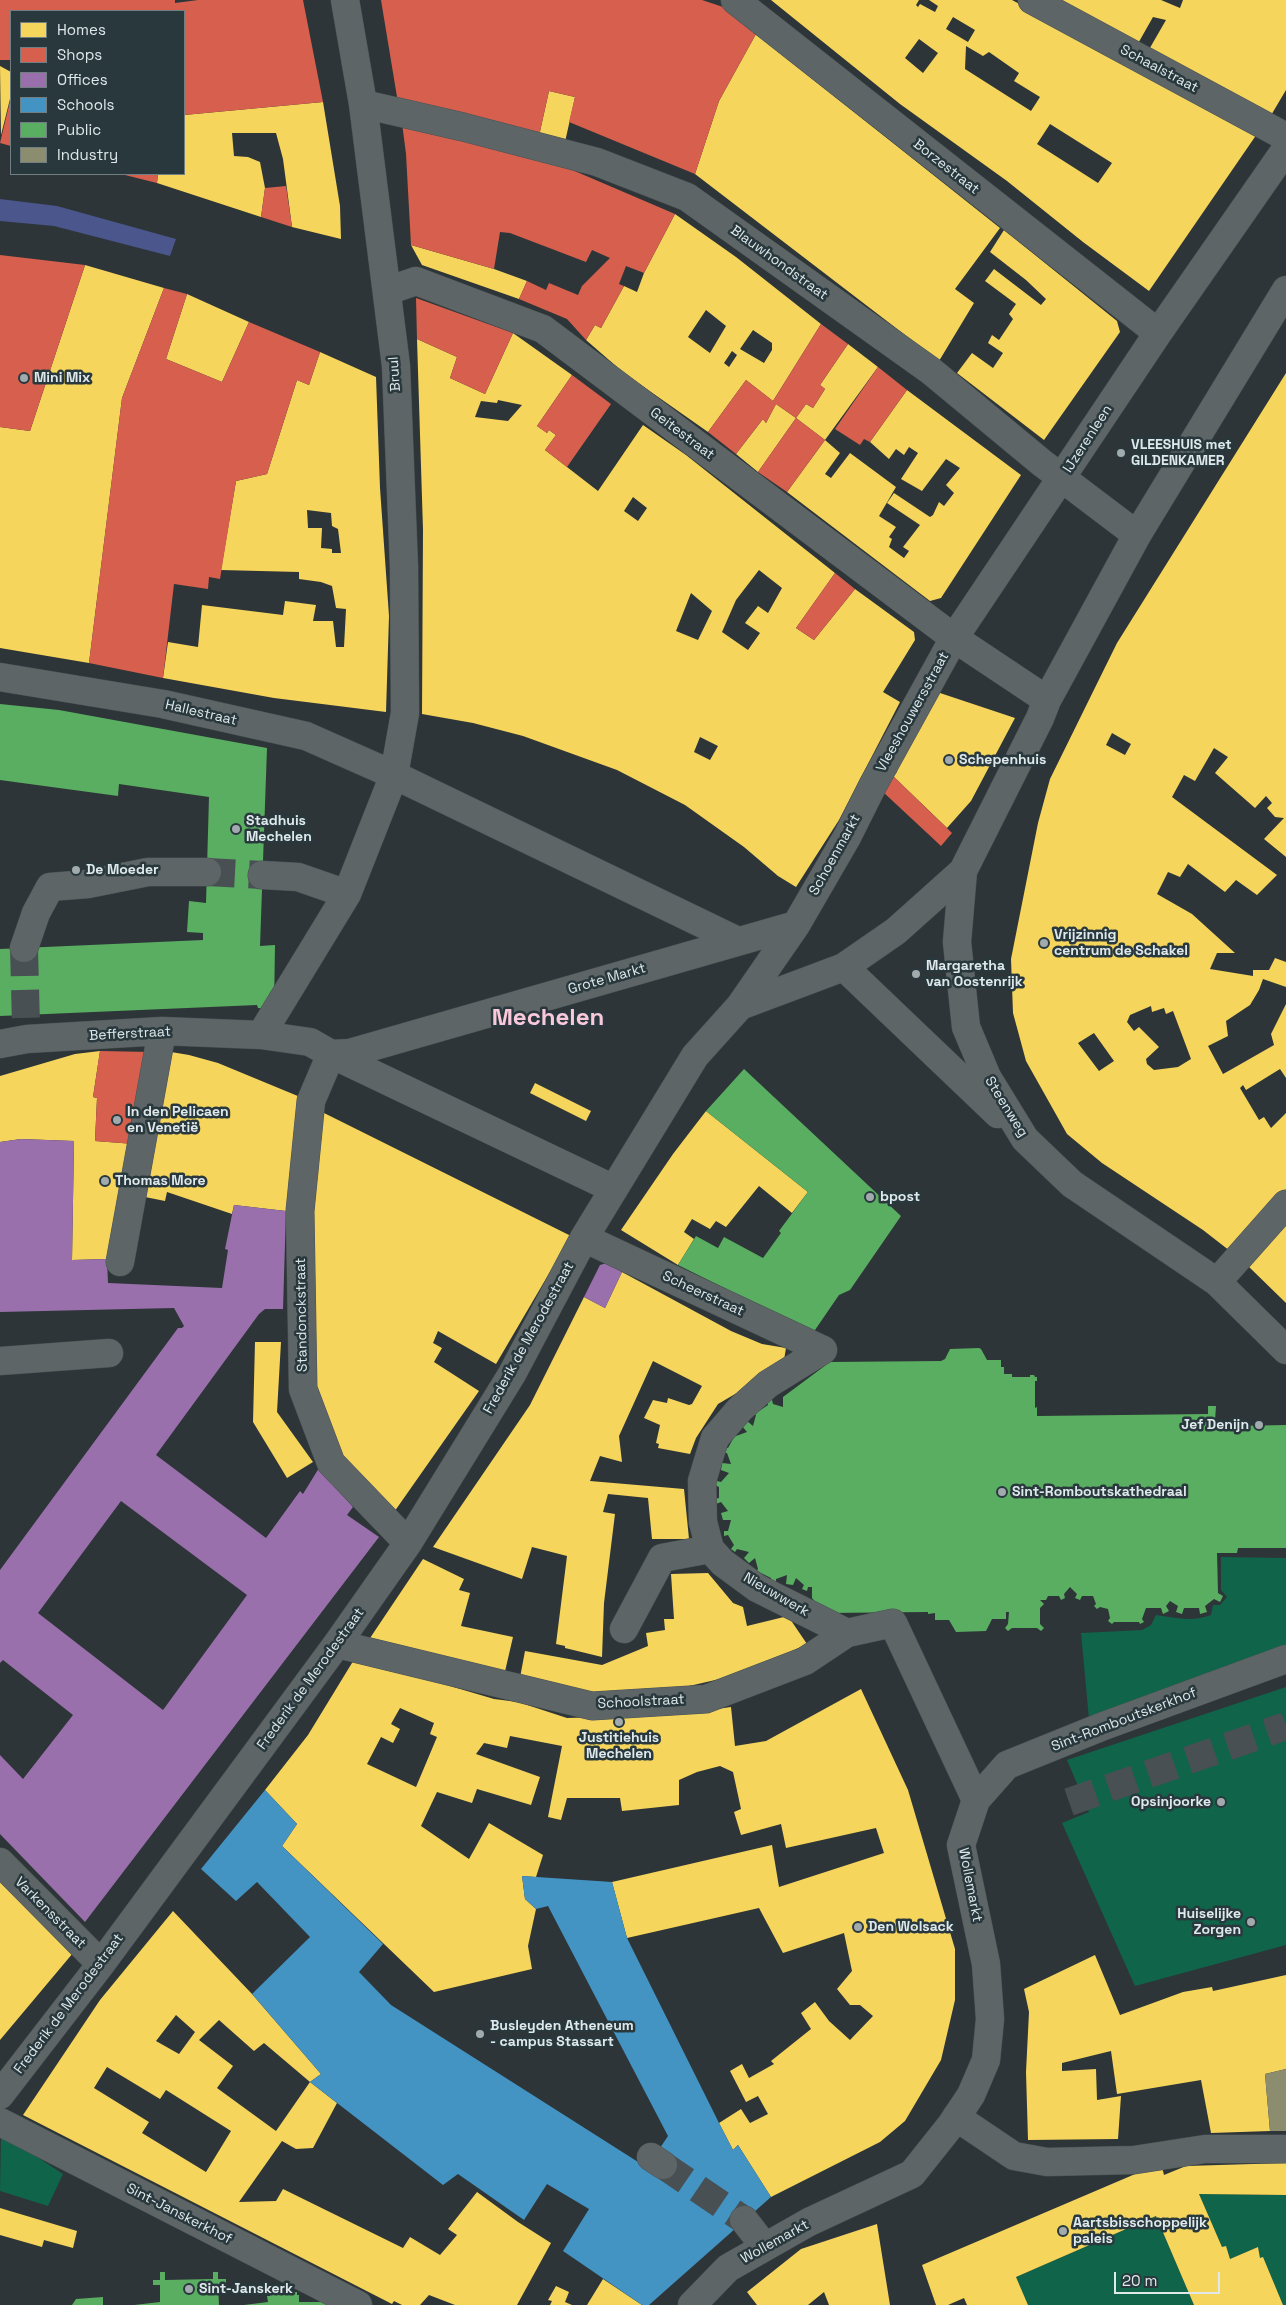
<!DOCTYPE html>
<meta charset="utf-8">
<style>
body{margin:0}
#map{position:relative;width:1286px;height:2305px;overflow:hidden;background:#2d3538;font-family:"Space Grotesk",sans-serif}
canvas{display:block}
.legend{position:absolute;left:10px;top:10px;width:175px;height:165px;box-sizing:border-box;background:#28383d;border:1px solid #717f83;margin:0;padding:6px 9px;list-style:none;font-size:15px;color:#dfe9ec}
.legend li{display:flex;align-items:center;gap:10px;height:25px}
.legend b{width:25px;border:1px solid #717f83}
.scale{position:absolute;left:1114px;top:2272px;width:106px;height:22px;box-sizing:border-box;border:2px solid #dfe9ec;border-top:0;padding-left:6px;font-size:15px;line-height:18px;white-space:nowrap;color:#dfe9ec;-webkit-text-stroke:4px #28383d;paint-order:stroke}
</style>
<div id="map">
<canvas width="1286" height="2305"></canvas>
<ul class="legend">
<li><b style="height:14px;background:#f6d55c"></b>Homes</li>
<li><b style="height:14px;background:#d6604d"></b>Shops</li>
<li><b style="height:14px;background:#9970ab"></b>Offices</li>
<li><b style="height:14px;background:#4393c3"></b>Schools</li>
<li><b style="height:14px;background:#5aae61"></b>Public</li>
<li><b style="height:14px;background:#8c8c6e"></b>Industry</li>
</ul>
<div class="scale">20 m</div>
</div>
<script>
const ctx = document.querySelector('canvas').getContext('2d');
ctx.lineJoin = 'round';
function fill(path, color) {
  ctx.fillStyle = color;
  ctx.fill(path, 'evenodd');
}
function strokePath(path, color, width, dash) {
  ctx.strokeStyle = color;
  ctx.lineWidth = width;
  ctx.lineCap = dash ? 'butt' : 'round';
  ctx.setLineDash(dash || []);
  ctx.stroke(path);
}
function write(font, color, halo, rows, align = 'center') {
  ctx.font = font + ' "Space Grotesk",sans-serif';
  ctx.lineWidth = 5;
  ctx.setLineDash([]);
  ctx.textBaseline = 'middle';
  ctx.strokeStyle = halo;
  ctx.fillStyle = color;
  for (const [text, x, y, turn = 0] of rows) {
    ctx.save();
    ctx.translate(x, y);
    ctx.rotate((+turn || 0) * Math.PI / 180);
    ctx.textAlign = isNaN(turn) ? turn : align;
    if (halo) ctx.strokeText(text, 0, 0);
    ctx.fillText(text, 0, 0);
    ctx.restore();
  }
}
fill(new Path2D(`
 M1221,1557L1286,1558V1646L1089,1719L1081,1633L1142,1630L1151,1625L1156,1615C1175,1618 1193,1622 1211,1615L1213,1605H1220L1227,1597L1221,1590Z
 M1286,1687V1945L1135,1986L1062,1823L1089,1812L1067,1760Z
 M1,2133L63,2174L48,2206L0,2191Z
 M1199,2194L1286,2195V2305H1283L1263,2258H1260L1258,2247L1230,2259L1226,2246L1222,2247Z
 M1156,2216L1194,2305H1028L1016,2277Z`), '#106449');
fill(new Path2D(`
 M0,199L57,206L176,239L170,256L54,226L0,221Z`), '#4a568c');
fill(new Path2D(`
 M771,0H919L916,5L918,7L920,4L935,12L938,6L929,0H1012L1259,131L1149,291L1083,242L1007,181L900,104ZM953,17L975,30L968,42L946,29ZM919,39L938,53L923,73L905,58ZM966,46L983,56L989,52L1019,73L1014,81L1040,97L1031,111L965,69ZM1050,124L1112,163L1098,183L1037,144Z
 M1050,0H1161L1180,8L1183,0H1286V90L1270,117L1147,53L1166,20L1153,17L1136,47Z
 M756,34L1000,228L955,289L974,303L939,361L695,174L719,101Z
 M0,66L11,72V95L1,135Z
 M549,91L575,97L565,142L539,136Z
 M323,102L340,206L341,239L292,227L283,159L276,133H232L234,156L248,157L260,162L265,188L261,217L157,183L158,174H184V115Z
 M675,214L736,257L821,324L773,401L746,380L708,432L624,373L586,340L595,325L601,328L624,286L637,292L644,273ZM706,310L726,326L710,353L688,337ZM753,330L772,343V350L764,363L740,349ZM732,351L737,355L729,367L724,363Z
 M1004,230L1117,321L1120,332L1044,440L957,373L972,353L993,368L1003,353L988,343L992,335L999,340L1013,319L1009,314L1016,304L985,281L994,269L1041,305L1046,299L1026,280L990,252Z
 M411,245L494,269L527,281L519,299L422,265Z
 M85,265L164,288L122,398L89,663L0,648V427L30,431Z
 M187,294L249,322L222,382L166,359Z
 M513,333L572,375L537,426L547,433L549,430L556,435L545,450L598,491L643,425L686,455L835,573L796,628L814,640L855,589L914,632L915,640L883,692L900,702L839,820L796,887L778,876L744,847L685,805L617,770L523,736L473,723L422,714L423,530L417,339L457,357L450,378L485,394ZM498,400L522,405L508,421L475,417L481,401L497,403ZM633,497L647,508L638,521L624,511ZM759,570L782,588L768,613L758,606L745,623L760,633L748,650L722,632L736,600ZM691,593L712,611L698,640L676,631ZM700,737L718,746L710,760L694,752Z
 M848,344L878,367L825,440L796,418L758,472L736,454L763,419L766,423L776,404L796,418L806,404L813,408L825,389L820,385Z
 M320,352L376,377L380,488L389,616L386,712L274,698L163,678L168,642L198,647L202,605L283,615L285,601L316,605L313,621H333L336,647H344L346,609L336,608L332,586L321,582L299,579V572L221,570L236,481L267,474L297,380L309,385ZM307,510L331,513L332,526L338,529L341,553H332V549L321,548L322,528H308Z
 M1286,373V857L1264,839L1284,818L1275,817L1267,808L1272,803L1266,796L1255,808L1215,773L1228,757L1214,748L1195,781L1184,775L1172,797L1277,875L1257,895L1236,880L1225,892L1188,864L1180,877L1168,872L1157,894L1192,914L1235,953H1217L1210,969L1253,976V970H1269L1275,958L1286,962V987L1263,979L1259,990L1250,1005L1226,1021L1228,1036L1208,1046L1223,1074L1232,1069L1274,1045L1271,1034L1286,1004V1078L1280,1069L1246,1090L1243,1085L1240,1088L1259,1120L1264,1117L1271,1128L1286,1113V1194L1230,1251L1203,1230L1102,1163L1067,1134L1026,1061L1013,1013L1011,959L1038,823L1050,779L1117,643ZM1112,733L1131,744L1125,755L1106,745ZM1151,1006L1152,1012L1164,1008L1166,1014L1173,1011L1191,1059L1178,1067L1154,1070L1147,1064L1146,1059L1159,1047L1139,1027L1134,1031L1127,1022L1130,1015ZM1094,1033L1114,1061L1099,1071L1078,1043Z
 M907,390L1021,475L941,598L930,601L787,492L825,440L840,453L825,474L831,478L850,453L896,487L879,516L896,527L889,537L892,539L889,547L904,558L909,551L903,547L920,525L887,503L894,493L930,517L933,515L939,502L944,506L954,493L946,485L960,468L946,459L922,491L901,479L918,453L909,447L904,455L896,449L889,459L870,442Z
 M934,691L1015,718L971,801L947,828L893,776L897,772L893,767Z
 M100,1051L93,1097L97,1098L95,1141L134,1144L107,1259L72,1260L74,1141L21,1139L0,1142V1076L75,1054Z
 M165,1051L189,1055L218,1063L305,1099L286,1211L234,1205L232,1214L167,1192L165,1201L140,1196Z
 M535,1083L591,1111L586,1121L530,1093Z
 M316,1109L571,1236L496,1364L438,1331L433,1343L442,1348L434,1362L479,1391L392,1515L338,1452L319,1407L314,1355L312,1246Z
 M706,1111L808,1192L792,1213L759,1186L726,1227L716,1221L710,1229L692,1219L684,1232L694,1239L678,1265L621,1230L673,1154Z
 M1286,1225V1303L1247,1265Z
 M622,1272L731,1331L762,1344L786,1348L783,1366L718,1404L696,1438L690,1454L658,1448L659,1444L656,1443L660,1425L644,1418L653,1400L667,1403L668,1398L689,1405L692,1404L702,1386L653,1361L619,1436L622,1462L600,1456L590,1481L684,1489L689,1539H652L648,1498L608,1494L603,1512L615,1514L604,1603L602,1657L565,1648V1646L556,1644L567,1556L532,1547L522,1579L433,1547L530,1405L584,1297L605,1308Z
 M255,1342H281L277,1412L313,1462L287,1478L253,1422Z
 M423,1559L464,1579L459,1590L470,1593L461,1626L513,1637L503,1680L364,1647Z
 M708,1573L733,1603L743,1607L747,1626L788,1616L807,1644L746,1673L689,1686L601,1699L519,1683L525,1651L602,1665L648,1646L646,1633L665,1630L664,1619H674L671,1574Z
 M355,1658L494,1699L518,1702L567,1718L675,1715L731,1707L735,1746L766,1741L861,1689L908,1790L955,1949V2000L941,2060L905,2121L880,2142L771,2197L738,2145L733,2150L719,2123L741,2109L750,2123L768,2114L758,2096L746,2102L730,2071L742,2064L749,2078L774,2064L771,2061L811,2029L801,2013L815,2002L829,2021L850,2040L873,2016L860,2005H850L837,1989L852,1971L844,1933L783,1953L759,1908L627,1938L612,1882L772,1845L779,1887L884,1853L876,1828L786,1848L781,1824L741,1835L734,1812L741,1809L733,1772L720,1766L697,1772L679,1780V1805L622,1811L620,1798H567L561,1820L548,1817L562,1746L510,1736L507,1748L484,1743L476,1754L540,1777L531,1805L477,1789L472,1803L437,1792L421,1826L469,1859L489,1823L543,1855L536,1877L522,1876L525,1899L536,1909L528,1946L532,1969L434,1992L282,1846L297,1824L265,1790L308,1735ZM400,1708L434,1723L430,1734L437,1737L416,1787L367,1764L381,1737L393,1743L400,1729L391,1724Z
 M0,1875L73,1953L0,2040Z
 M173,1911L252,1994L321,2074L310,2082L264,2043L254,2051L219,2020L199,2040L233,2066L217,2088L276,2131L310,2082L337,2103L313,2148L296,2149L282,2141L239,2202L276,2201L283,2189L403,2248L410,2237L440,2255L457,2235L448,2229L477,2192L518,2222L551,2243L517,2305H455L429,2295L420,2305H402L394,2301L392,2304L23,2115L100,2000ZM176,2015L195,2032L179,2054L156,2041ZM107,2067L160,2099L166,2090L231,2131L206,2172L142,2133L149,2122L94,2088Z
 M1095,1955L1120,2015L1183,1992L1212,1987L1213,1991L1286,1975V2069L1265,2074L1270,2131L1211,2133L1201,2080L1117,2094L1111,2051L1062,2063V2071L1096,2069L1097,2100L1121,2096L1118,2139L1028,2140L1026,2072L1029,2012L1024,1989Z
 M1161,2163L1164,2175L1186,2166L1286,2163V2195L1199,2194L1222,2247L1226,2246L1230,2259L1258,2247L1260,2258L1263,2257L1283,2305H1194L1156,2216L1016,2277L1028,2305H967L964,2298L948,2305H936L922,2265Z
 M0,2208L77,2231L73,2248L44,2240L42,2247L0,2235Z
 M877,2224L890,2305H829L824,2292L808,2305H757L747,2292L801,2249Z
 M603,2279L642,2305H587Z
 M556,2286L569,2292L565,2302L572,2305H550L552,2301L548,2300Z`), '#f6d55c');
fill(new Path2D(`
 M0,0H175V3L198,0H303L323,102L184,115V11H11V60H0Z
 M381,0H702L729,9L756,34L719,101L695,174L569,122L575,97L549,91L539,136L398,103Z
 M11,97V146L0,143Z
 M402,123L528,151L675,214L644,273L626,266L619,284L624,286L601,328L595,325L586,340L567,319L519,299L527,281L546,290L549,283L578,295L582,286L610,258L592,250L586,262L510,233L500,232L494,269L411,245L406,154Z
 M121,174H158L157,183Z
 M286,186L292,227L261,217L265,188Z
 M0,255L85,265L30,431L0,427Z
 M164,288L187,294L166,359L222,382L249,322L320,352L309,385L297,380L267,474L236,481L220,579L209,577L208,589L174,584L163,678L89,663L122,398Z
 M416,298L513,333L485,394L450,378L457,357L417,339Z
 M821,324L848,344L820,385L825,389L813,408L806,404L796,418L776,404L766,423L763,419L736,454L708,432L746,380L773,401Z
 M878,367L907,390L870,442L864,439L860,445L835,429Z
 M572,375L611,404L567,467L545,450L556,435L549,430L547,433L537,426Z
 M796,418L825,440L787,492L758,472Z
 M835,573L855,589L814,640L796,628Z
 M893,776L952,833L941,846L882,791Z
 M100,1051L151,1052L134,1144L95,1141L97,1098L93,1097Z`), '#d6604d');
fill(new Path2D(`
 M21,1139L74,1141L72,1260L107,1259L108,1283L222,1288L228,1250L225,1249L234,1205L286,1211L283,1309H265L259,1314L156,1455L266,1538L300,1491L303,1494L319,1468L353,1507L347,1515L379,1537L85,1922L0,1834V1755L23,1779L73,1715L3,1660L0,1663V1570L178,1328H182L184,1326L174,1308L0,1312V1142ZM121,1501L247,1595L163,1710L38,1613Z
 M607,1263L622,1272L605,1308L584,1297L600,1265Z`), '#9970ab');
fill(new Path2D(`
 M265,1790L297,1824L282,1846L383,1944L359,1972L391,2005L657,2174L660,2148L668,2136L548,1906L536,1909L525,1899L522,1876L612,1882L627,1938L719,2123L733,2150L738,2145L771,2197L649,2305H642L563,2251L589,2209L547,2184L524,2220L458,2174L443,2185L310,2082L321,2074L252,1994L310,1937L257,1882L236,1901L201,1869Z`), '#4393c3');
fill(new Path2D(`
 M0,704L59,710L267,748L260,946L275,945L274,1009L258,1008L257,1005L0,1016V949L203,940V933L187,932L189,901L206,903L209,797L119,784L118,796L0,780Z
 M744,1069L901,1216L850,1290L839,1295L815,1330L811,1331L678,1265L696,1236L718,1248L724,1237L763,1258L781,1233L779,1231L808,1192L706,1111Z
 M979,1348L981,1349L987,1360H1001V1367H1004V1374H1012V1377H1030V1375H1034L1035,1377H1037V1381H1035V1408L1037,1407V1416L1208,1414V1406H1216L1215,1421H1235V1426L1286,1425V1548H1238L1237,1553H1217L1218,1593L1223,1596L1220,1602L1214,1599L1205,1606L1207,1612L1200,1614L1199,1608H1184L1182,1614L1176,1612L1178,1606L1170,1601L1166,1606L1169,1611L1163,1614L1161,1608H1146L1142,1619L1144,1622L1140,1624L1139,1622H1114L1112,1624L1108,1621L1110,1618L1108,1609L1100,1607L1097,1609L1094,1606L1096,1604L1093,1596H1082L1080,1600L1075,1598L1077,1594L1070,1587L1064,1594L1065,1598L1061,1600L1059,1596H1048L1046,1600H1040L1044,1604L1040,1608V1624L1044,1628L1041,1631L1037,1628H1012L1008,1631L1005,1628L1008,1624L1009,1612H1006V1619H992L986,1631L956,1632L949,1620H935V1613L928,1614V1612L825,1613L812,1598V1587H808L807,1591L802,1589L804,1585L796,1578L793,1585L786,1584L787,1575L776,1579V1583L771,1582V1578L761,1573L758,1576L755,1572L758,1569L755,1558L749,1563L744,1558L749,1552L737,1549L735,1552L731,1549L734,1545L728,1535L724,1536V1531H728L731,1520H723L721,1513L728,1511L721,1502L716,1504L714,1499L719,1498V1487L715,1485L717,1481L721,1482L729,1473L721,1470L722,1463L731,1464L727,1453H723L724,1448H728L733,1439L730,1436L734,1432L736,1436L747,1432L742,1426L747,1421L753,1426L756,1415L753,1413L755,1408L759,1411L768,1405L767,1401L772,1400L773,1404L783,1407V1397L830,1362L941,1361L945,1359L950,1349Z
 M160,2272H165V2280L213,2279V2272H218V2279H226V2284H218L219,2305H134L160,2302V2285H153V2280H160Z
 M297,2292V2295H299V2302H321V2295L333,2305H244L268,2302L267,2296H270V2293Z
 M103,2297V2305H72L76,2299Z`), '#5aae61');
fill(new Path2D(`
 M1286,2069V2131H1270L1265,2074Z`), '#8c8c6e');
strokePath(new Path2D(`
 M207,872L262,875
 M24,948L26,1025
 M1069,1802L1286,1726
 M663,2165L744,2220`), '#485053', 28, [28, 14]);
const minor = new Path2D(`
 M735,0L1158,333
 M1032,0L1286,137
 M363,104L463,127L597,162L687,197L931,371L1042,463L1137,535
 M387,291L416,281L543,329L954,638L1047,700
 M0,677L163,704L306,736L394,775L738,941
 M963,871L957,942L966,1027L987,1077L1025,1139L1072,1184L1217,1282L1286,1350
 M262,875L298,877L347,894
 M24,948L36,913L50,887L88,884L148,872H207
 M844,967L998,1114
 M740,1006L844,967L896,931L963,871L1040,718L1047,700L1137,535L1286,290
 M261,1035L347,894L394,775L405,713L404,567L396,366L363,104L345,0
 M0,1044L27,1039L162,1031L261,1035L310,1042L331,1054L350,1053L796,925
 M584,1238L823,1350
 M120,1262L162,1031
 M1217,1282L1286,1204
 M823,1350L768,1384L740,1409L715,1438L702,1481L703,1522L710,1549L723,1563L757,1588L847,1633
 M0,1361L109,1353
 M408,1543L331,1463L303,1389L300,1211L311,1101L331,1054L614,1189
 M624,1629L662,1558L710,1549
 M337,1644L592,1706L706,1699L805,1661L847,1633L893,1623L976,1800
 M0,1862L101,1964
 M0,2095L101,1964L337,1644L408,1543L512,1374L584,1238L695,1056L740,1006L796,925L847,837L873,785L954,638L1158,333L1286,149
 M956,2117L1014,2156L1047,2162L1134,2160L1205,2149H1286
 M0,2122L358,2305
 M651,2157L663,2165
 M744,2220L765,2247
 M692,2305L728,2268L809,2222L912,2174L951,2125L971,2095L986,2060L990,2019L986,1964L961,1845L976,1800L1007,1765L1101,1727L1286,1659`);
strokePath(minor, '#4a5254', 29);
strokePath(minor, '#5e6567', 28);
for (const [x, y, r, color] of [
 [24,378,5,"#a1aaad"],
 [1121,453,5,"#a1aaad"],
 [949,760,5,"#a1aaad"],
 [236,829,5,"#a1aaad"],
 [76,870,5,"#a1aaad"],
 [1044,943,5,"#a1aaad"],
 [916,974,5,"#a1aaad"],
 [117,1120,5,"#a1aaad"],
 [105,1181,5,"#a1aaad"],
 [870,1197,5,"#a1aaad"],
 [1259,1425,5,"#a1aaad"],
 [1002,1492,5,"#a1aaad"],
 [619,1722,5,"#a1aaad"],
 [1221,1802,5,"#a1aaad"],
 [1251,1922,5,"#a1aaad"],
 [858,1927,5,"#a1aaad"],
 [480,2034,5,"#a1aaad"],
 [1063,2231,5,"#a1aaad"],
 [189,2289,5,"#a1aaad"]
]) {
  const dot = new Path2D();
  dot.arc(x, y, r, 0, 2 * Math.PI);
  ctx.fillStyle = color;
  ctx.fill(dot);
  strokePath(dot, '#28383d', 2);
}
write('14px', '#dfe9ec', '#28383d', [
 ["Schaalstraat",1159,69,28],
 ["Borzestraat",946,167,38],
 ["Blauwhondstraat",779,263,36],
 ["Bruul",395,374,-94],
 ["Geitestraat",682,434,37],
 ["IJzerenleen",1088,439,-57],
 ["Vleeshouwersstraat",913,712,-61],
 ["Hallestraat",201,713,13],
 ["Schoenmarkt",835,855,-61],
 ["Grote Markt",607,979,-16],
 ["Befferstraat",130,1034,-3],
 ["Steenweg",1006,1107,58],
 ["Scheerstraat",703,1294,25],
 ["Standonckstraat",302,1315,-91],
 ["Frederik de Merodestraat",529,1338,-61],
 ["Nieuwwerk",776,1595,30],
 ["Frederik de Merodestraat",311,1679,-54],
 ["Schoolstraat",641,1702,-3],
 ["Sint-Romboutskerkhof",1124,1720,-21],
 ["Wollemarkt",970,1885,79],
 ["Varkensstraat",50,1913,45],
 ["Frederik de Merodestraat",69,2004,-53],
 ["Sint-Janskerkhof",179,2214,27],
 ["Wollemarkt",775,2242,-29]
]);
write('bold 14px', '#dfe9ec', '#28383d', [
 ["Mini Mix",34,378],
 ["VLEESHUIS met",1131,445],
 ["GILDENKAMER",1131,461],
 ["Schepenhuis",959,760],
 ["Stadhuis",246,821],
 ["Mechelen",246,837],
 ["De Moeder",86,870],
 ["Vrijzinnig",1054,935],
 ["centrum de Schakel",1054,951],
 ["Margaretha",926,966],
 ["van Oostenrijk",926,982],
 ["In den Pelicaen",127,1112],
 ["en Venetië",127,1128],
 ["Thomas More",115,1181],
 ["bpost",880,1197],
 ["Jef Denijn",1249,1425,"right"],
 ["Sint-Romboutskathedraal",1012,1492],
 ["Justitiehuis",619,1738,"center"],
 ["Mechelen",619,1754,"center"],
 ["Opsinjoorke",1211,1802,"right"],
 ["Huiselijke",1241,1914,"right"],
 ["Zorgen",1241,1930,"right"],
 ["Den Wolsack",868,1927],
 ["Busleyden Atheneum",490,2026],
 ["- campus Stassart",490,2042],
 ["Aartsbisschoppelijk",1073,2223],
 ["paleis",1073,2239],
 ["Sint-Janskerk",199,2289]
], 'left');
write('bold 24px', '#f9c8da', '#28383d', [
 ["Mechelen",548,1018]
]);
</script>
